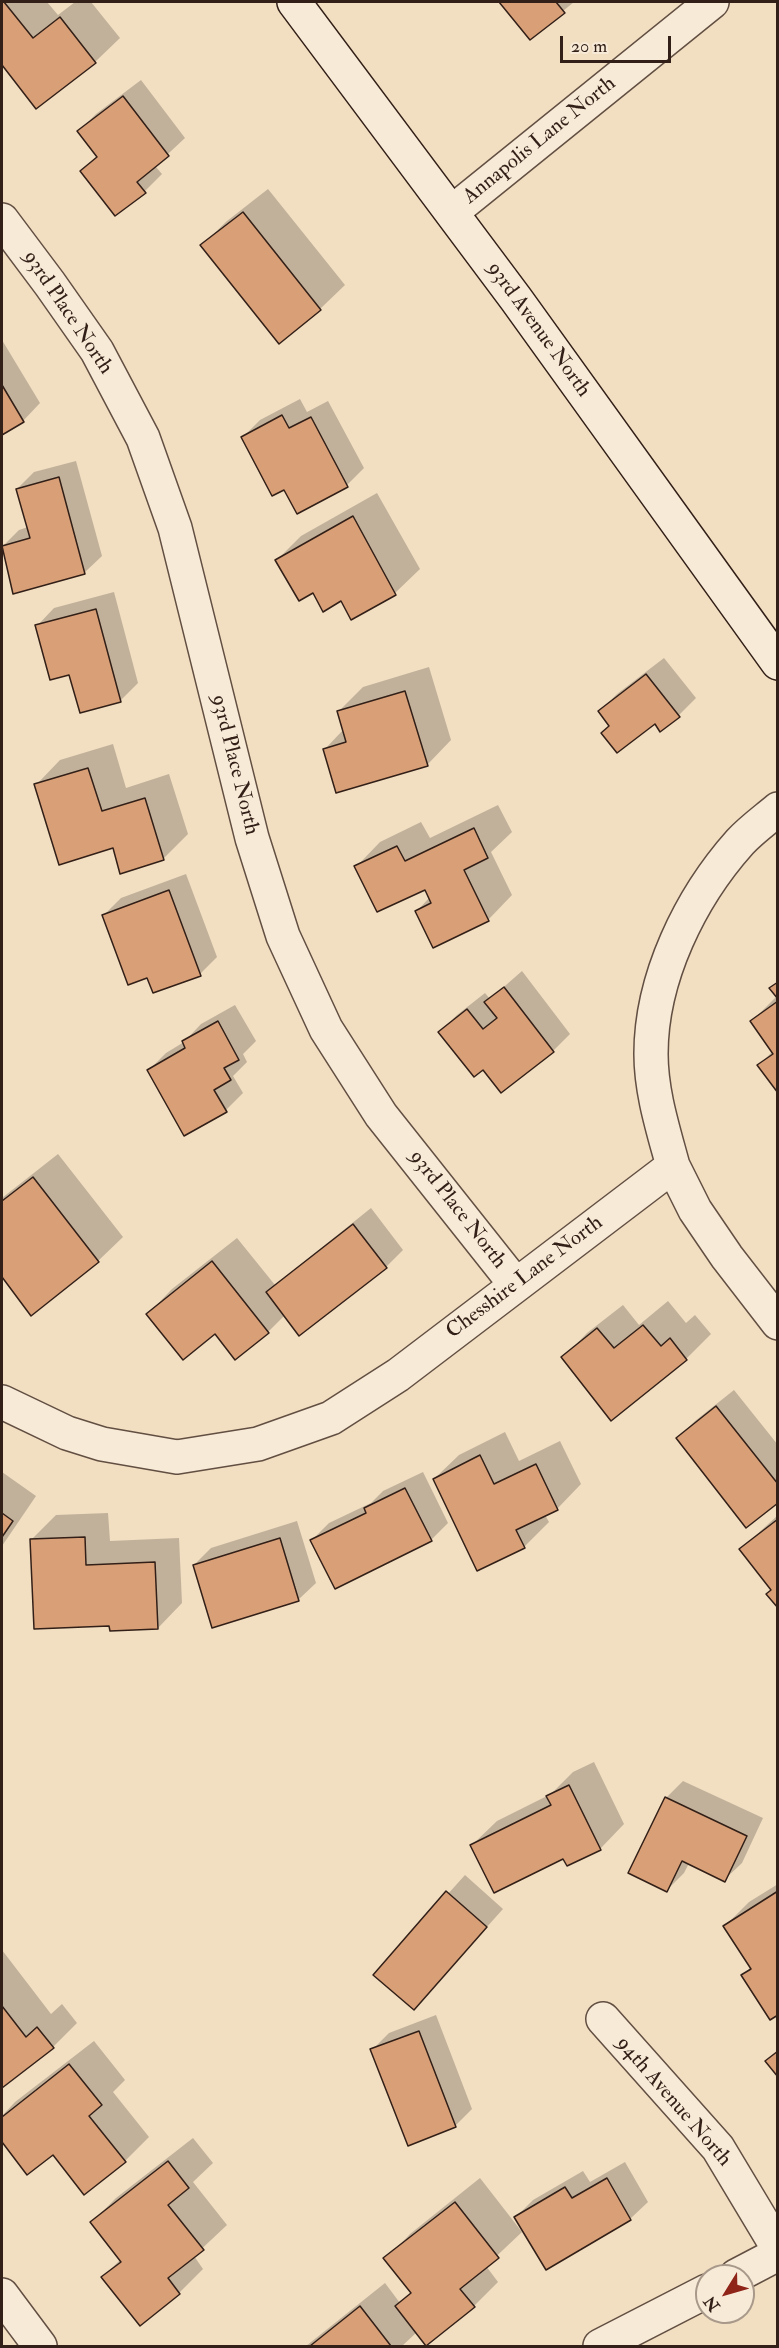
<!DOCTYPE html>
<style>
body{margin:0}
#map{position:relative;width:779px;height:2348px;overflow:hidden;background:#f2dec1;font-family:"IM FELL Double Pica",serif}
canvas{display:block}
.frame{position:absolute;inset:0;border:3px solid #321f17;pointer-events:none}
.north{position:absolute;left:695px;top:2264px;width:60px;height:60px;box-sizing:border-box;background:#f7ead7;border:2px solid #a8998a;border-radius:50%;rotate:233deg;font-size:16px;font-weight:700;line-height:24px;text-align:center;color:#321f17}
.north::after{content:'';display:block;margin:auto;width:21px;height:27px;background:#8f2418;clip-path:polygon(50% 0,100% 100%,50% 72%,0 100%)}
.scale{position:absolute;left:560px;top:36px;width:111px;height:27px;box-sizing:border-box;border:3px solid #321f17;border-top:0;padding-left:8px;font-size:18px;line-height:21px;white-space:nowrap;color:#321f17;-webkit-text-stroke:4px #f7ead7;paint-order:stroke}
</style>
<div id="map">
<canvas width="779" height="2348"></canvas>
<div class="frame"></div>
<div class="north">N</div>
<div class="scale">20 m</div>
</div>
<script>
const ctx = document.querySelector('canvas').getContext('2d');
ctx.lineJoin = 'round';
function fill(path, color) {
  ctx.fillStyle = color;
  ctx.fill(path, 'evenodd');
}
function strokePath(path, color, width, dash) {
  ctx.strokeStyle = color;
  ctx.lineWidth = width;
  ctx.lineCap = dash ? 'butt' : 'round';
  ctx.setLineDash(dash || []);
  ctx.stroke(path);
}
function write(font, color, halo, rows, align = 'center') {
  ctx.font = font + ' "IM FELL Double Pica",serif';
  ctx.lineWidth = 4.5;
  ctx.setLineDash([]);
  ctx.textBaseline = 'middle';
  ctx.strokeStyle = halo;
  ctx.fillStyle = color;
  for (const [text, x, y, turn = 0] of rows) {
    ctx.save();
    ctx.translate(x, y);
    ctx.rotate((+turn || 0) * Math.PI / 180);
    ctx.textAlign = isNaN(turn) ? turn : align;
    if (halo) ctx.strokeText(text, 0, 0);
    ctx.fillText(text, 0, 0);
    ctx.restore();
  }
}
fill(new Path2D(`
 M2,2H47L58,15L75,2H91L120,38L95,62L36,107L2,63Z
 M501,2H574L530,38Z
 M141,80L185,138L155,166L162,174L145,191L115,214L82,171L98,155L79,131L96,114Z
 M268,189L345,285L320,309L279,341L202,245L227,221Z
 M2,340L40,403L23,421L2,434Z
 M300,399L307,412L328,401L364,468L347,485L297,512L285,488L243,437L260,420Z
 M76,461L102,556L84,573L14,592L2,547L19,530L28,527L17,489L34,472Z
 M377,493L420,569L395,593L351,618L341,599L313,591L277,560L301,536Z
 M114,592L138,683L120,701L37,626L54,608Z
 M664,658L696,698L679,715L655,722L611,725L600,711L617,694Z
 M429,667L451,740L427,765L325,749L344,729L339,711L363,687Z
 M113,744L126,788L169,774L188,834L163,859L114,846L36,785L60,760Z
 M498,805L512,832L491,852L512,895L488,920L417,911L430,897L425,888L356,867L380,842L421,822L430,838Z
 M186,874L217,957L200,974L148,976L104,915L121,898Z
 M522,971L570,1034L553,1051L483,1068L440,1032L457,1015L485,993L490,999Z
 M778,982V1091L759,1065L773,1051L752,1021L777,996L771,988Z
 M235,1005L256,1041L243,1054L247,1062L233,1076L243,1093L226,1110L149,1070L166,1053L184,1042L201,1024Z
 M58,1154L123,1237L98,1261L31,1313L2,1275V1198Z
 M371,1208L403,1250L386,1267L285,1315L268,1332L236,1358L216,1332L148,1314L172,1289L237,1238L275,1285Z
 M668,1301L686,1323L695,1315L711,1334L686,1359L612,1419L563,1358L587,1333L623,1305L639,1325Z
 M734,1390L778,1445V1501L678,1438L695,1421Z
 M505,1432L519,1461L560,1441L581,1484L557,1509L545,1515L549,1522L524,1547L434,1479L459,1455Z
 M2,1472L36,1496L2,1546Z
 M423,1472L448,1523L431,1540H312L329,1523L371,1503L383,1491Z
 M108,1513L110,1541L179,1538L182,1603L158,1628L111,1624L31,1540L56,1515Z
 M778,1515V1606L772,1589L741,1549Z
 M297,1521L316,1583L298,1600L194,1565L211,1548Z
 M594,1762L624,1824L600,1849L564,1857L472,1845L497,1821L551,1794L573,1772Z
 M683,1781L763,1818L742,1863L724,1880L689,1863L684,1873L667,1890L666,1798Z
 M465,1875L503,1909L414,2008L376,1974Z
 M778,1884V2013L743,1975L751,1967L725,1926L749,1902Z
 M2,1950L51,2014L62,2004L77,2023L53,2047L2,2087Z
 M436,2015L472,2109L455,2126L372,2050L389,2033Z
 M94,2041L125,2080L113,2092L149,2137L125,2161L53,2153L27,2172L2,2140V2116L15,2102Z
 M193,2138L213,2163L193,2182L227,2225L194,2256L203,2269L179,2293L103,2277L121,2259L92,2222L116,2198Z
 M625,2162L648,2202L630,2219L547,2268L516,2217L533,2200L583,2171L590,2182Z
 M480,2178L522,2232L486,2266L498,2282L474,2306L417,2332L402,2346H306L385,2283L400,2303L412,2292L386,2259L410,2234Z`), '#0003');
const building = new Path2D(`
 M2,2H4L33,38L60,17L96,63L36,109L2,65Z
 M499,2H556L565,13L530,40Z
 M123,96L169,156L137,182L146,193L115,216L80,171L97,157L77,131Z
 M243,212L321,310L279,344L200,245Z
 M2,385L24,422L2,435Z
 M282,415L289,428L311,417L348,487L297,514L284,490L272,496L241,437Z
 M59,477L85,574L13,594L2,546L30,538L16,489Z
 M353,516L396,595L351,620L341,601L323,612L313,593L299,601L275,560Z
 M96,609L121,702L80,713L69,675L50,680L35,625Z
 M646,674L680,717L660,732L655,724L617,753L601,733L609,726L598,711Z
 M405,691L428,766L336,793L323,749L346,742L337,711Z
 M88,768L102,811L145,798L164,860L120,874L113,848L59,865L34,784Z
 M474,828L488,858L464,870L489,921L433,948L415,911L431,903L425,890L377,912L354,866L397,846L405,861Z
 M169,890L201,976L153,993L147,978L128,985L102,915Z
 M778,982V999L769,988Z
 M504,987L554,1052L501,1093L483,1070L474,1077L438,1032L467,1009L483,1029L497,1018L484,1002Z
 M778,1001V1093L757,1065L773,1054L750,1021Z
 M218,1021L239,1060L224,1068L231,1080L214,1090L227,1112L184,1136L147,1070L185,1048L182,1041Z
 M33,1177L99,1262L31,1316L2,1277V1201Z
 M353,1224L387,1268L299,1336L266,1292Z
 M212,1261L269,1333L235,1360L215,1334L183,1360L146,1314Z
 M643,1325L661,1346L670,1338L687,1360L611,1421L561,1357L597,1328L614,1348Z
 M716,1406L778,1484V1503L746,1528L676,1438Z
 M480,1455L494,1484L536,1464L558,1510L516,1530L525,1548L477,1571L433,1479Z
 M405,1488L432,1541L335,1589L310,1540L366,1513L364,1508Z
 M2,1513L13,1521L2,1537Z
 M778,1519V1608L766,1594L771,1590L739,1549Z
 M85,1537L86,1565L155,1562L158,1629L110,1631L109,1626L34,1629L30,1539Z
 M280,1538L299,1601L212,1628L193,1565Z
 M569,1785L601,1850L567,1866L563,1859L494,1893L470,1845L551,1805L546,1796Z
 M665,1797L747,1836L725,1882L682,1861L667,1892L628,1873Z
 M446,1891L487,1927L414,2010L373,1975Z
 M778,1891V2015L770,2020L741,1975L751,1969L723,1926Z
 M2,2006L26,2037L37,2027L54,2048L2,2088Z
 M419,2031L456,2127L408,2146L370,2049Z
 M778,2051V2077L765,2061Z
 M69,2064L102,2105L89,2116L126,2162L84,2195L53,2155L27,2175L2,2142V2117Z
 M168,2161L189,2188L168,2205L204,2250L168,2278L180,2294L140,2326L101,2277L121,2262L90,2222Z
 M607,2178L631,2220L546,2270L514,2217L565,2187L572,2198Z
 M455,2202L499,2258L460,2289L475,2307L426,2346L395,2306L411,2293L383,2258Z
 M360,2306L391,2346H310Z`);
fill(building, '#d9a078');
strokePath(building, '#321f17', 1.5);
const street = new Path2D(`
 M452,212L712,2
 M2,220L50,284L97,351L143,438L175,528L252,838L283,936L326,1029L381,1115L516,1285
 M673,1166L695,1210L727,1257L778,1323
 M2,1402L67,1433L102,1444L177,1457L258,1444L331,1418L398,1375L673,1166C663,1129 651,1092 651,1054C651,978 690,898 740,842C751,830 765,820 778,809
 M603,2019L718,2148L778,2248
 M736,2276L778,2254
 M2,2295L40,2346
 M600,2346L707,2291`);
const secondary = new Path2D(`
 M294,2L516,299L778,663`);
strokePath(street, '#624f42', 36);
strokePath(secondary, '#321f17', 36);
strokePath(street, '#f7ead7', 33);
strokePath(secondary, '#f7ead7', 33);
write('21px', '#321f17', '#f7ead7', [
 ["Annapolis Lane North",540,141,-39],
 ["93rd Place North",67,313,56],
 ["93rd Avenue North",538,330,54],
 ["93rd Place North",234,765,76],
 ["93rd Place North",457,1210,52],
 ["Chesshire Lane North",525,1278,-37],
 ["94th Avenue North",673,2102,49]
]);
</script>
